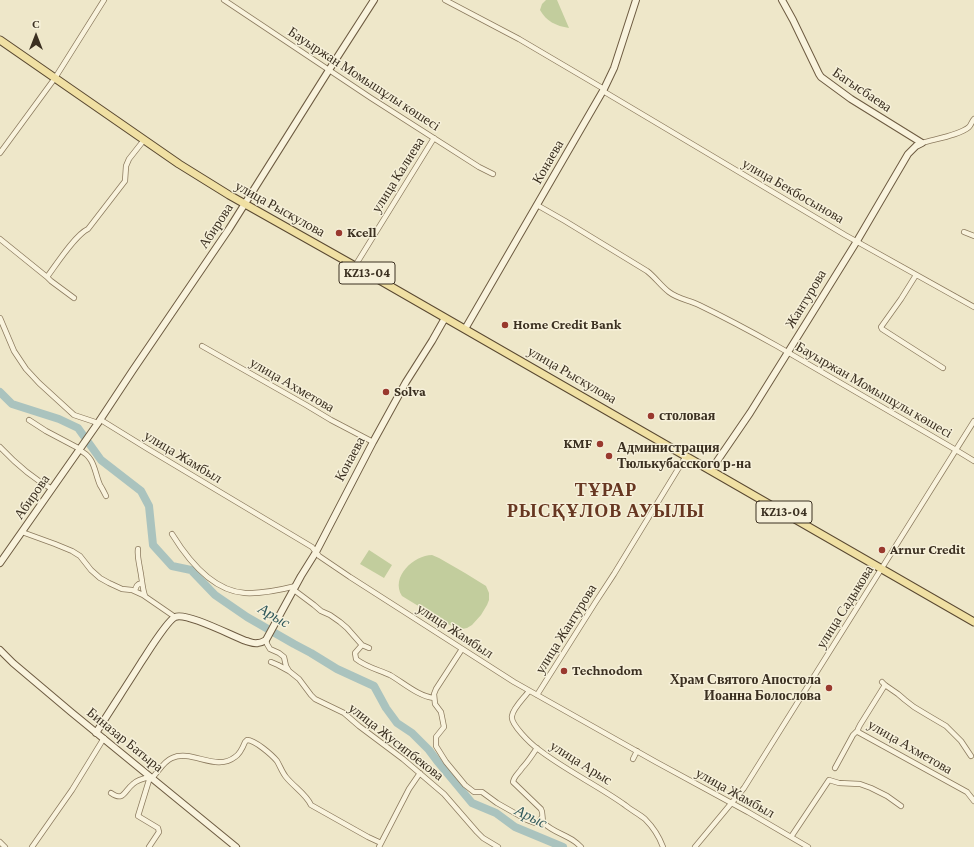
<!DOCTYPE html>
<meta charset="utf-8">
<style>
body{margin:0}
#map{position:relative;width:974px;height:847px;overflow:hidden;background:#eee7c9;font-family:"Crimson Pro",serif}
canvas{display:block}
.north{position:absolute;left:16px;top:16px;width:40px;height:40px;-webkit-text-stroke:3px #f6f0d9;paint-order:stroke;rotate:0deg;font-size:11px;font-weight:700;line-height:16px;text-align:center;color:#3b3021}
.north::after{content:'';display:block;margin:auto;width:14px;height:18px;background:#3b3021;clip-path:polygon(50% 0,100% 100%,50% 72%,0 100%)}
</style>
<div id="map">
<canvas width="974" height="847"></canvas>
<div class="north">С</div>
</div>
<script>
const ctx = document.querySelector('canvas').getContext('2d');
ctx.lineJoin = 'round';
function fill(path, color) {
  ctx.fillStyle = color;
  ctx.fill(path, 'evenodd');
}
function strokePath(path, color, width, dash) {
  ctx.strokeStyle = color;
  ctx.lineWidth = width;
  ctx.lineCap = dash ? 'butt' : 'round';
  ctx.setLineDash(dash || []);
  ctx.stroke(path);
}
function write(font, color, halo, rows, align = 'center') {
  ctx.font = font + ' "Crimson Pro",serif';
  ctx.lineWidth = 3;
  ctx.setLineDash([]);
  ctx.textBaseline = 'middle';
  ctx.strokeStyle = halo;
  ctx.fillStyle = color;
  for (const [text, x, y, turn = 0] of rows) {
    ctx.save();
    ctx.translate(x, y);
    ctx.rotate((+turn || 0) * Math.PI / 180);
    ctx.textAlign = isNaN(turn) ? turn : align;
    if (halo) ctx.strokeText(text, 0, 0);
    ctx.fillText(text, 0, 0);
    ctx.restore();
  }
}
fill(new Path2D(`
 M546,0H557L569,28C556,26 546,21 540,10L542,4Z
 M369,550L392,565L384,578L360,564Z
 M432,555L439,558L465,573L486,586L489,593V600L487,605L481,615L472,625L467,628L462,629L456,628L446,623L402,596C390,577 414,555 432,555Z`), '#c2cd9d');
strokePath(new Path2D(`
 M0,392L12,404L59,419L78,428L101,460L141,491L149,506L153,545L172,566L191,570L215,595L247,617L294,644L311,653L337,669L374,686L386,708L397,723L412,733L429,750L438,762L472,803L496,813L515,827L563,847`), '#aac3be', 8);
const street = new Path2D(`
 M224,0L371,98L479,167L493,174
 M445,0L519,39L604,89
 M603,91L845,235L974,307
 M922,143C935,139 960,135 969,127C971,125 972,121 974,119
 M0,153L55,78L104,0
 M537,205L565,221L647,271C655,277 661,286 669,292C678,299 689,300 699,305C726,318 752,332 777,346C837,381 896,415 956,450L974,461
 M964,232L974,236
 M0,239L47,277C56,265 75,235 88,229L125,181L126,166L129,159L144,140
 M355,266L434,138
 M916,275L901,299L881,327L882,329L896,338L943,368
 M47,277L51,281L74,298
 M0,318L14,351L26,369L39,383L74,415L98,423
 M202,346L306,405L331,420L373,442
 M29,420L46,431L80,449
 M101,420L148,449L312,547L319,556L350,577L514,682L656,762L748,812L808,847
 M0,447C16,464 32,478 52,489
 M79,450C95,457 94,471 100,485C102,488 104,492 106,496
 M22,532L55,544L72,551L80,556L91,570L100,578L109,583L122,589L132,590L143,595L175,617
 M172,534C188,560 212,591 245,593C262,594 280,590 296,586
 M138,549C137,556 139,562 140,569C142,578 142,587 145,596
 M294,590L314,605L321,611L330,615L340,622L347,628L362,645L369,648
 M135,591C136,586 137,584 142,583
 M266,640L267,644L270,649L279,653L284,657L286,666L289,671L299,679L311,695L315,699L344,713L359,726L403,759L444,794L477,832L483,838L498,847
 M362,645L355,653L356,659C366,667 379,670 390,675C404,683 418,696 434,698
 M462,649L436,689L434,694L435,704L441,712L444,727L436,737V746L446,762L465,785L474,792H482L497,803L527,820L535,823L539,822L542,817
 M271,662L278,665L289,671
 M882,682L885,685L898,694L905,700L914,707L929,716L946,726L961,741L971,756
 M885,685L860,725L858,729V732L967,792L974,801
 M529,691C524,698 513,708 512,716C510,724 531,744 538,749C565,770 597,785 625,805C631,810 639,814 645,819C653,827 659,836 663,847
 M537,695L595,603L614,574L686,456
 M537,748C532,755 528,762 522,768C519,773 514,776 513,782L541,809C544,814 541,819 544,823C551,831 566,835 574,841C577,843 579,845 581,847
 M633,759L637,751
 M835,768L853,735L858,730
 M152,778C158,772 164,761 172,758C192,749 216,772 235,757C240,754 243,747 245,742L247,740C255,740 272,755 277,761C280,766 282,772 286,777C294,787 306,794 311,805L368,837L381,843
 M111,793C124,802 124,791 133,784C137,780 145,778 150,777
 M791,837L829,780L839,783L860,784L871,788L887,796L901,806
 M0,842L5,847
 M32,847L72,790L104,738
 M149,847L159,832L158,828L138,816L150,777
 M379,847L409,789L420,773
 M695,847L744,788L974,421`);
const secondary = new Path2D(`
 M465,329L604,89L614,68L636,0
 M711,470L750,413L808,320L857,241L908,154L916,146L922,143L851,99L821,77L819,74L793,20L782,0
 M0,563L98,423L133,370L229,229L329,70L374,0
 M0,650L13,663L71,712L236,847
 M96,733C111,709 127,685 142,661C148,652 167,621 175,617C187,612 232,636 246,641C250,642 254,644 258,643C261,643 264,641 266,640L301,576L316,552L373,442L406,382L432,341L445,318`);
const primary = new Path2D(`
 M0,40L179,164L229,195L355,266L974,622`);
strokePath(street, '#8b7a5e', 6);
strokePath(secondary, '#6d5b41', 8);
strokePath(primary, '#594831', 9);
strokePath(street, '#f9f3dd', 4.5);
strokePath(secondary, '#f9f3dd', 6);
strokePath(primary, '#f0e0a3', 7);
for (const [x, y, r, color] of [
 [339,233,4,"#99392e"],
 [505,325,4,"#99392e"],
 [386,392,4,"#99392e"],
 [651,416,4,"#99392e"],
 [600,444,4,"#99392e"],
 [609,456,4,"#99392e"],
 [882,550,4,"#99392e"],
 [564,671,4,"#99392e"],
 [829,688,4,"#99392e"]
]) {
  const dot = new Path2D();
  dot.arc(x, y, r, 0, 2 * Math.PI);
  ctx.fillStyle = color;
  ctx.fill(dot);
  strokePath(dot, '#f6f0d9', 1.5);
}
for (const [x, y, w] of [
 [367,273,56],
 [784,512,56]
]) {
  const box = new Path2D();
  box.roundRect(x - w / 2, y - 11, w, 22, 3);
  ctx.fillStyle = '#f6f0d9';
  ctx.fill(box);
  strokePath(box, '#3b3021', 1);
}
write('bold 13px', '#3b3021', null, [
 ["KZ13-04",367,273],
 ["KZ13-04",784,512]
]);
write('14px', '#3b3021', '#f6f0d9', [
 ["Бауыржан Момышұлы көшесі",364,79,33],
 ["Багысбаева",862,90,34],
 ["Конаева",548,162,-60],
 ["улица Калиева",398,175,-58],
 ["улица Бекбосынова",793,191,30],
 ["улица Рыскулова",280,209,29],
 ["Абирова",216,226,-57],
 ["Жантурова",806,299,-59],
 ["улица Рыскулова",572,375,30],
 ["улица Ахметова",292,385,30],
 ["Бауыржан Момышұлы көшесі",874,390,30],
 ["улица Жамбыл",183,457,31],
 ["Конаева",350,459,-62],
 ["Абирова",32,497,-55],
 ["улица Садыкова",845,607,-58],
 ["улица Жантурова",566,629,-58],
 ["улица Жамбыл",455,631,33],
 ["Биназар Батыра",125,740,39],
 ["улица Жусипбекова",396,742,38],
 ["улица Ахметова",910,747,30],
 ["улица Арыс",581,763,32],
 ["улица Жамбыл",735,793,29]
]);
write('bold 14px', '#3b3021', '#f6f0d9', [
 ["Kcell",347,233],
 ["Home Credit Bank",513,325],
 ["Solva",394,392],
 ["столовая",659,416],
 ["KMF",592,444,"right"],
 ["Администрация",617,448],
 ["Тюлькубасского р-на",617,464],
 ["Arnur Credit",890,550],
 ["Technodom",572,671],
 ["Храм Святого Апостола",821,680,"right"],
 ["Иоанна Болослова",821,696,"right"]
], 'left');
write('italic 15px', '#31595b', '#f6f0d9', [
 ["Арыс",274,616,30],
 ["Арыс",531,817,26]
]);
ctx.letterSpacing = '1px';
write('bold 18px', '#673721', '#f6f0d9', [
 ["ТҰРАР",606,490],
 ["РЫСҚҰЛОВ АУЫЛЫ",606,511]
]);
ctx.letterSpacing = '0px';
</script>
